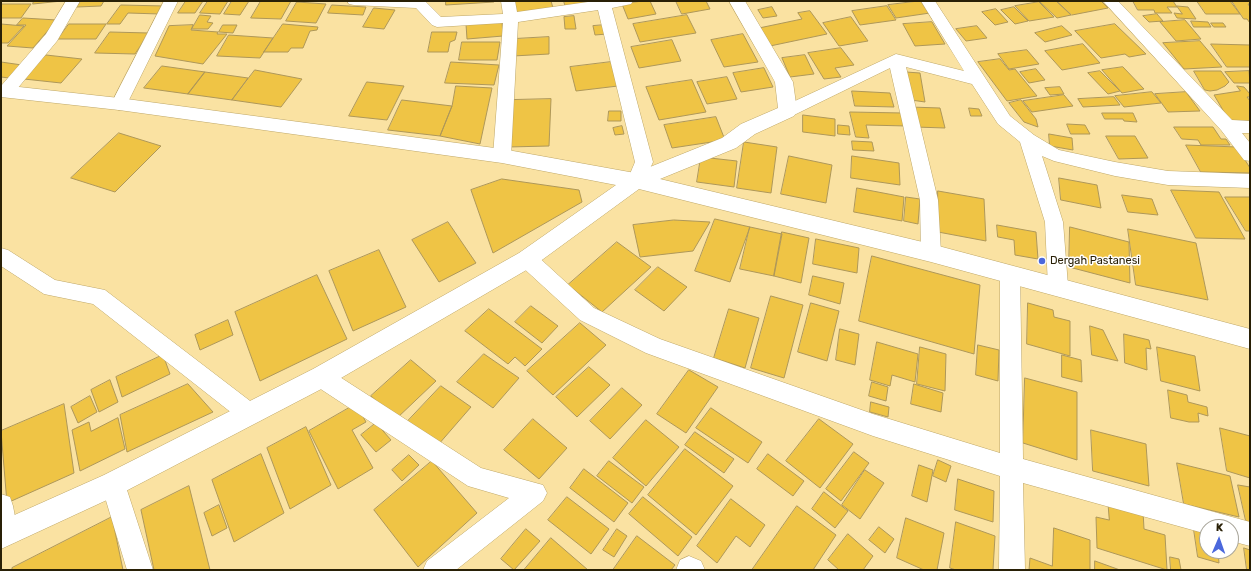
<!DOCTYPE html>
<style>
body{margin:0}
#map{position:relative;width:1251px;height:571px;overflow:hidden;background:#fae2a2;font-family:Rubik,sans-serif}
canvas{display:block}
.frame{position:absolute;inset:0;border:2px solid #292006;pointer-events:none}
.north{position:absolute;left:1199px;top:519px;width:40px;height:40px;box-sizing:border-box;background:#fff;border:1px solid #a9a69b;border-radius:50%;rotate:2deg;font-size:11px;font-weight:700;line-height:16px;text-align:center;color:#292006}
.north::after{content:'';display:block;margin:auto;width:14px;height:18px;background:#4b68dc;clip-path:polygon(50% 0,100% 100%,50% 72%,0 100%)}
</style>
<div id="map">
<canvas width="1251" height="571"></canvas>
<div class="frame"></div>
<div class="north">K</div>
</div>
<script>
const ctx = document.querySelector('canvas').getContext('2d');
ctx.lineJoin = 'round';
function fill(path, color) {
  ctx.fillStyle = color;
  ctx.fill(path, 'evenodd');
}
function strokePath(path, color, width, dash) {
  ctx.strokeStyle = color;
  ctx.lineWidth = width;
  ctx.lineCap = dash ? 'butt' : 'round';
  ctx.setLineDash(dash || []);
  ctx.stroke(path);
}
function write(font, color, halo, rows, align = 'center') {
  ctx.font = font + ' Rubik,sans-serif';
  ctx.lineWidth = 3;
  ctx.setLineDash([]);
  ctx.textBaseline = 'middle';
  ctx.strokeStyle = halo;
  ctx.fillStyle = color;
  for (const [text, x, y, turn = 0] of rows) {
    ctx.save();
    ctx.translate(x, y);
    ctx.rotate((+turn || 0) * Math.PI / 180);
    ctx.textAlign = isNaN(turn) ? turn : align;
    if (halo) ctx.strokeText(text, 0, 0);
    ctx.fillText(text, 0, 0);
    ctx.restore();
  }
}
const building = new Path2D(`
 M34,1H62L33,4Z
 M81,1H104L101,6L77,7Z
 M186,1H203L195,13H178Z
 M208,1H228L220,14L200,13Z
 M232,1H249L240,15L224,14Z
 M261,1H291L281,19L251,18Z
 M446,1H494V2L446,5Z
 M514,1H551L553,8L517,14Z
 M564,1H599L566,8Z
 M643,1H650L656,14L628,19L622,4Z
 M676,1H706L710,9L682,14Z
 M921,1L930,13L896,18L888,5Z
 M1044,1H1056L1071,15L1057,18L1040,2Z
 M1057,1H1101L1108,8L1072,15Z
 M1133,1H1173L1177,7H1167L1172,13H1155L1154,10H1138Z
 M1197,1H1230L1240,14H1206Z
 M1232,1H1250V4H1248L1250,7V23L1247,19H1244Z
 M297,2L326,4L316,23L286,21Z
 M1039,2L1054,17L1029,21L1015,6Z
 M1,4H31L21,18H1Z
 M121,5L165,6L160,14L128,13L120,24H107Z
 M332,5L366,7L363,15L328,13Z
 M887,6L896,20L860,25L852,11Z
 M1177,6L1188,7L1196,19L1177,18L1174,13L1182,14Z
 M772,7L777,16L763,18L758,10Z
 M1014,7L1028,21L1015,24L1001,10Z
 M374,8L395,10L384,29L363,27Z
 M996,9L1008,22L995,25L982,12Z
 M810,11L827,34L770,46L759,28L802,19L798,13Z
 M1157,14L1163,21L1149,22L1143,16Z
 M200,15L211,16L207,22L213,23L208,29H192Z
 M687,15L696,33L640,42L633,24Z
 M574,16L576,29H565L564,17Z
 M851,17L868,41L839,46L823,23Z
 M23,18L57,20L33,48L7,46L26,25H17Z
 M1185,20L1201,39L1176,41L1160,22Z
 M502,21L503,36L467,39L466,24Z
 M1191,21L1208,22L1211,27H1194Z
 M932,22L945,44L915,46L903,24Z
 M1211,23H1223L1226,27H1214Z
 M1,24L24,26L8,43H1Z
 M69,24H106L96,39H58Z
 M283,24L318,27L317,30L310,31L303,48H291L288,52H264Z
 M1115,24L1146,54L1129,57L1125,54L1101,58L1075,31Z
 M193,25L191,30L218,32L217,34H227L203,64L155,56L169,26Z
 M223,25H237L233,33L219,32Z
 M605,25L607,34L595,35L593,26Z
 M977,26L987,38L966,41L956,29Z
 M1062,26L1072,35L1045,42L1035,33Z
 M110,32L149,33L135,54L95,53Z
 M432,32H457L455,40L450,42L448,52H428Z
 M743,34L758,62L724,67L711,40Z
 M229,35L273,38L260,58L217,56Z
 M549,37V54L513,56L514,39Z
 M672,40L681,61L639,68L631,47Z
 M1200,41L1222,67L1184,69L1163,43Z
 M462,42H500L497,60H459Z
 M1083,44L1100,63L1062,70L1045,51Z
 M1211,44L1250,45V67H1227Z
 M841,48L854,65L835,68L841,77L824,79L808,53Z
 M1027,50L1039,64L1009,69L998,54Z
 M46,55L82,59L61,83L24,79Z
 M805,55L814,74L790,77L782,58Z
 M1000,59L1009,70L1015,69L1037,96L1007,101L978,62Z
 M1,62L22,65L9,78L1,77Z
 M451,62L499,65L494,85L445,83Z
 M611,62L618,86L576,91L570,67Z
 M162,66L205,72L188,94L144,88Z
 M1123,67L1144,89L1122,93L1102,70Z
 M764,68L773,87L741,92L733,73Z
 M1036,69L1045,80L1029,83L1020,72Z
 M255,70L302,79L281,107L232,100Z
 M1100,71L1120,91L1108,94L1088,73Z
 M1194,71H1221L1229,82L1225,86L1217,90L1210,91L1205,90Z
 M1249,71L1250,83H1234L1225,72Z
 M205,72L248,78L232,100L188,94Z
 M906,72L920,73L925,102L911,100Z
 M727,77L737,99L707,104L697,82Z
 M692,80L706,112L659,120L646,87Z
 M367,82L404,86L387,120L349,116Z
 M456,86L492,88L480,144L440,136L452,106Z
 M1237,86L1244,87L1250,94V97H1247L1250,101V121L1230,122L1214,95L1240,91Z
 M1060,87L1064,94L1050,95L1045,88Z
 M852,91L890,93L894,107L855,106Z
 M1152,92L1161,103L1124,107L1115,96Z
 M1186,92L1200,111L1168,112L1155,94Z
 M1064,95L1073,106L1032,112L1023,101Z
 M1114,97L1120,105L1083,107L1078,99Z
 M551,99L549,146L508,147L512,100Z
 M402,100L452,106L440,136L388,130Z
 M1021,100L1036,119L1038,127L1024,122L1009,103Z
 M910,107L940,108L945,128L915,127Z
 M969,108L979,109L982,116H971Z
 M609,111H621V121H608Z
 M850,112L903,113L907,126L866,125L869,138L856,137Z
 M1102,113H1133L1137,122L1124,121L1123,119H1105Z
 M803,115L835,119V136L803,132Z
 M716,117L725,140L672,148L664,125Z
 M1067,124L1085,125L1090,134H1071Z
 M838,125L849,126L850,135L838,134Z
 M622,126L624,134L615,135L613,128Z
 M1174,127H1213L1221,139H1226L1230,145H1201L1198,140L1182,139Z
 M119,133L161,146L115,192L71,178Z
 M1049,134L1072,138L1073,150L1050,146Z
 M1106,136H1135L1148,158L1119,159Z
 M852,141L872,142L874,151L853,150Z
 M744,142L777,147L771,193L737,188Z
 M1186,145L1237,147L1250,168V173L1201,172Z
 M789,156L832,165L826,203L781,194Z
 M852,156L899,163L900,185L851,178Z
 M701,157L737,161L734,187L697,182Z
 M1059,178L1097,185L1101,208L1061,200Z
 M502,179L579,190L582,202L493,253L471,190Z
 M857,188L904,197L902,221L854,212Z
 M1171,190L1219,192L1245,239L1196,238Z
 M938,191L984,199L986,241L938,232Z
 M1122,195L1152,199L1158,215L1128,212Z
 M906,197L920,199L918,224L904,221Z
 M1225,197H1250V231H1246Z
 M715,219L750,227L730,282L695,271Z
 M674,220L710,222L693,251L640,257L633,225Z
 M448,222L476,263L439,282L412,240Z
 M997,225L1036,232L1038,259L1015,255L1014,240L998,237Z
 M750,227L782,234L774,276L740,269Z
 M1070,227L1129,242L1130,283L1069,267Z
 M1128,229L1196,243L1208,300L1136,285Z
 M782,232L809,238L801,283L774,276Z
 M816,239L859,248L857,273L813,264Z
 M617,242L651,267L602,312L568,285Z
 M379,250L406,307L353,331L329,271Z
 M872,256L980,285L974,354L859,321Z
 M658,267L687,287L664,311L635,290Z
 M317,275L347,339L260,381L235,312Z
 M813,276L844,283L840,304L809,295Z
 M771,296L803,305L784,378L751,368Z
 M811,303L839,311L827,361L798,352Z
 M1028,303L1053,310L1054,317L1070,321V356L1027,344Z
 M531,306L558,326L542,343L515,322Z
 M489,309L542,349L525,366L515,357L508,364L465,331Z
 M729,309L759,318L745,368L714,358Z
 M228,320L233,335L200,350L195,335Z
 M580,323L606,345L553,395L527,371Z
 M1090,326L1103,330L1118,361L1092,355Z
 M840,329L859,334L855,365L836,360Z
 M1124,334L1149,340L1151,349L1146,348L1147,370L1125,363Z
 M877,342L918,354L915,382L892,375L890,386L870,380Z
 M978,345L999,350L998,381L976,375Z
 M920,347L946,354L945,391L917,384Z
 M1157,347L1195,356L1200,391L1161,381Z
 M484,354L519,378L493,408L457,382Z
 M163,355L170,374L122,397L116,377Z
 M1062,355L1081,360L1082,382L1062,377Z
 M411,360L436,381L396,419L371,396Z
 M589,367L610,385L577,417L556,397Z
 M689,370L718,387L686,433L657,414Z
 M1025,378L1077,392V460L1023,443Z
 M110,380L118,402L99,412L91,390Z
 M872,382L888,387L886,401L869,396Z
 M188,384L213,412L127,452L120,415Z
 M914,384L943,393L941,412L911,404Z
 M441,386L471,407L438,445L407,422Z
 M622,388L642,405L610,439L590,421Z
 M1168,390L1187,395L1188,402L1207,407L1208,416L1198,413L1199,422H1189L1171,418Z
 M90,396L97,412L78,423L71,407Z
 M871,402L889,407L888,417L870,412Z
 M64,404L74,473L7,503L1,431Z
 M356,404L366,422L352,430L373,468L338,489L309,431Z
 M711,408L762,442L748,463L696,428Z
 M118,418L125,449L80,471L72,430L89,422L91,431Z
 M533,419L567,448L539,479L504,450Z
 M819,419L853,444L820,488L786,461Z
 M646,420L679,447L646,486L613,458Z
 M376,423L391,440L376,452L361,435Z
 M306,427L331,485L290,509L267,448Z
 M1220,428L1250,436V478L1227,471Z
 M1091,430L1146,444L1149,486L1093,471Z
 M695,432L734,459L724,473L685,445Z
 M685,449L733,486L696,535L648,495Z
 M854,452L869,463L841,501L826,489Z
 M261,454L284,513L234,542L212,480Z
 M768,454L804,481L793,496L757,469Z
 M409,455L419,465L402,481L392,470Z
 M938,460L951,466L946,482L933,476Z
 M432,461L477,513L418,567L374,510Z
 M609,461L644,487L632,503L597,476Z
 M1177,463L1230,476L1239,517L1184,504Z
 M919,465L933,470L927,502L912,496Z
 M584,469L628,503L614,522L570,488Z
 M865,470L884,483L860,519L842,505Z
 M958,479L994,491L993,522L955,510Z
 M1238,485L1250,487V522L1246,521Z
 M189,486L210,570H154L141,510Z
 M824,492L848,511L835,528L812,509Z
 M567,497L609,529L591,554L548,520Z
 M643,497L692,537L678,556L629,514Z
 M731,499L765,525L750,547L736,536L717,563L697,546Z
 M1108,500L1143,511L1144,529L1165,535L1167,570L1097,548L1096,517L1109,520Z
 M219,505L227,528L212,536L204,513Z
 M797,506L836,535L813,570H752Z
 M112,517L123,570H12V568Z
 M906,518L944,533L937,570H924L897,558Z
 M956,522L995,536L993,570H956L950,568Z
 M879,527L894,539L885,553L869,540Z
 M1054,528L1090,540V570H1029L1030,558L1052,566Z
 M526,529L540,541L514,570L501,559Z
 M617,529L627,536L614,557L603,550Z
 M1194,530L1207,534V551H1229V555L1218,551L1219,563L1198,557Z
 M848,534L873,556L863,570H839L828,560Z
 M637,536L675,565L671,570H613Z
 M551,538L588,570H524Z
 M1244,548L1250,550V570H1247Z
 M1170,557L1179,559L1181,570H1171Z
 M1095,561L1120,570H1095Z`);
fill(building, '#efc445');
strokePath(building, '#ae9759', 1);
const minor = new Path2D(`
 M66,1H80L57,41L12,95L6,97L1,95V86L46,34Z
 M164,1H178L125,108L119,110L113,108L111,104Z
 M347,1H425L441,17L503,14L501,1H515L517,12L595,1H633L631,4L612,8L653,162L642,186L636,188L630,186L627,181L635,162L598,10L518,22L511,156L508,161L502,162L496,161L493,156L503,23L437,27L432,25L416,8L354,5L349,4Z
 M921,1H935L1010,116L1034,135L1059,150L1115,162L1168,171L1250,174V188L1168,185L1115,176L1054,161L1042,156L1063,222L1068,286L1065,292L1058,294L1051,292L1048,286L1045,222L1020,142L998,124L972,84L906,67L938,200L941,253L938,259L931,261L924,259L921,253L920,200L890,68L794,115L788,117L782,115L780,111L782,107L896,54L964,71Z
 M1103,1H1118L1232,120L1250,121V133H1242L1250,143V161L1244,160L1221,130Z
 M1,248L8,250L55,280L105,290L258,407L261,414L258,421L250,425L242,421L93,304L44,294L1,266Z
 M527,251L534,253L594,308L660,339L873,414L1000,453V274L1003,268L1010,266L1017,268L1020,274L1023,459L1250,522V546L1231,541V527H1207V534L1023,483L1025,570H999L1000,476L873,436L646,353L580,320L520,265L517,259L520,253Z
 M321,367L329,370L481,468L543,485L547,493L543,501L456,570H423L427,561L509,498L468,486L313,384L310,377L313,370Z
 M113,472L121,476L125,484L153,570H127L101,484L105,476Z
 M1,494L10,497L13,506L18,533L15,542L6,545L1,543Z
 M689,556L701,561L705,570H676L680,560Z`);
const tertiary = new Path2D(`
 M729,1H745L793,82L797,111L794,116L755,134L736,148L660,179L931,244L1250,329V349L931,262L639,189L535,265L329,385L122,493L1,549V521L104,475L313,369L519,253L616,185L502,163L119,110L1,97V85L119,98L502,149L635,173L722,138L741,124L778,108L775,82Z`);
strokePath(minor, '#bea769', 1);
strokePath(tertiary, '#bea769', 1);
fill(minor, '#fff');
fill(tertiary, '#fff');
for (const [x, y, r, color] of [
 [1042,261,4,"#4b68dc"]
]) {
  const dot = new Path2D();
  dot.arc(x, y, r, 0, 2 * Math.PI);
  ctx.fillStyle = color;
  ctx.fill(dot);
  strokePath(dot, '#fff', 1.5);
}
write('11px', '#292006', '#fff', [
 ["Dergah Pastanesi",1050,261]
], 'left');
</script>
